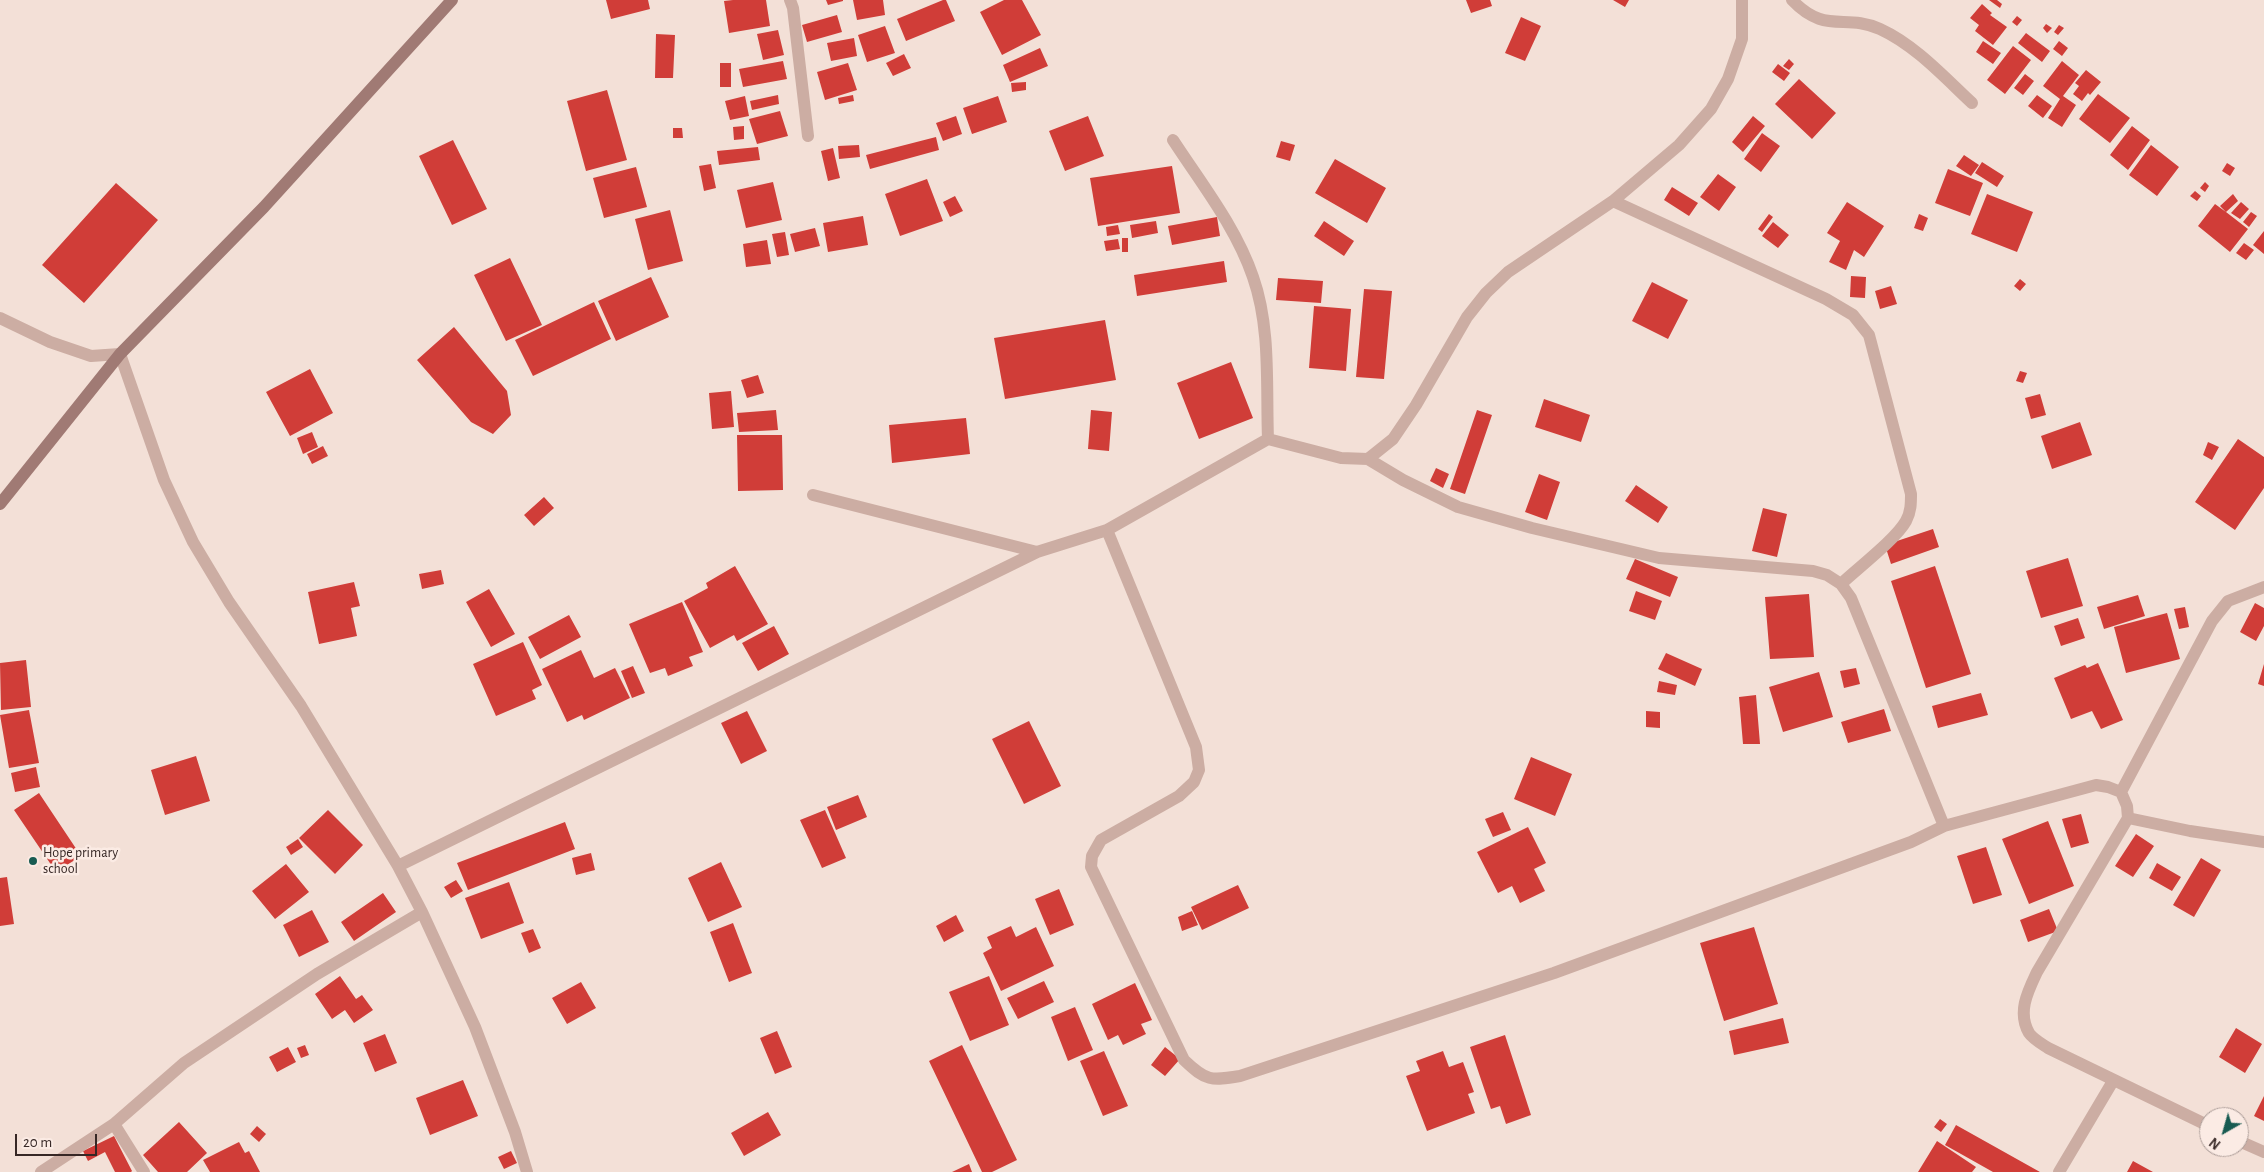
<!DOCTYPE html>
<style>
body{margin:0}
#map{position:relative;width:2264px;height:1172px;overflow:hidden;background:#f3e0d7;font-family:"Alegreya Sans",sans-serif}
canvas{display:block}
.north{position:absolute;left:2199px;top:1107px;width:50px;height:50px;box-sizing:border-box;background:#fbebe4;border:1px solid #ac9d98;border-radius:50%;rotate:218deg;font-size:14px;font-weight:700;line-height:20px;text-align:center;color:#362725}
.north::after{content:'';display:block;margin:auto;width:18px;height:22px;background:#185b51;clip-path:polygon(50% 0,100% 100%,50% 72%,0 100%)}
.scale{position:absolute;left:15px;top:1134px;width:82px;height:22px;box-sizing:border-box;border:2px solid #362725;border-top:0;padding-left:6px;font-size:15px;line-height:18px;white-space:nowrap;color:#362725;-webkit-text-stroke:4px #fbebe4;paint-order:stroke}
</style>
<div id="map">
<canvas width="2264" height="1172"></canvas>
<div class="north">N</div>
<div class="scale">20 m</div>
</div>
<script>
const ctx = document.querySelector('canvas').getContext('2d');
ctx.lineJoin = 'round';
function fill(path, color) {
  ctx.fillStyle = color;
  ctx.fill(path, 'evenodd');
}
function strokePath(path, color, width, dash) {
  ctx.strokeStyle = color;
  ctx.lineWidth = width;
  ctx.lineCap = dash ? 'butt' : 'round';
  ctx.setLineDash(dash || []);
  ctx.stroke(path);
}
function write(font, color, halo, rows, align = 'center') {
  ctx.font = font + ' "Alegreya Sans",sans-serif';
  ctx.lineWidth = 5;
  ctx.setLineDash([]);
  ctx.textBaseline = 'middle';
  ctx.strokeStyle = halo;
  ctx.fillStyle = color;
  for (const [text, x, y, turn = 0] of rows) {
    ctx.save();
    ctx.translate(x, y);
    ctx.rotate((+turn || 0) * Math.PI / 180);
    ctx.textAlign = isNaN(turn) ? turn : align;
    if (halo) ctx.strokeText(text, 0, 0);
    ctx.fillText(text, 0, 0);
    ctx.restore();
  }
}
fill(new Path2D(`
 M606,0H648L650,9L611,19Z
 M733,0H766L770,26L729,33L724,1Z
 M826,0H843V1L828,5Z
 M853,0H883L885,15L857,20Z
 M943,0H946L955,21L906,41L897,19Z
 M1004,0H1022L1041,35L1002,55L980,12Z
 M1466,0H1490L1492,6L1471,13Z
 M1613,0H1629L1625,7Z
 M1989,0H1997L2002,4L2000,8Z
 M1982,4L1992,13L1990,15L2007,27L1993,45L1975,31L1979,25L1970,18Z
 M837,15L842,32L807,42L802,25Z
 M2017,16L2022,20L2017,26L2012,22Z
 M1521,17L1541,26L1525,61L1505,53Z
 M2046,24L2052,28L2047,33L2043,28Z
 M2059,25L2064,28L2058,35L2054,32Z
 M885,26L895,53L867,62L858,35Z
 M778,30L784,55L763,60L757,34Z
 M2026,33L2050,51L2042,62L2018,43Z
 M656,34L675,35L673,78H655Z
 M854,38L857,56L831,61L827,43Z
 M1983,41L2001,53L1993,64L1976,52Z
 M2059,41L2068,48L2062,56L2053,49Z
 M2013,46L2031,60L2005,94L1987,80Z
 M1040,48L1048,66L1010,82L1003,65Z
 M904,54L911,68L893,76L886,63Z
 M1789,59L1794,64L1789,70L1783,66Z
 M783,61L787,79L743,87L739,69Z
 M2062,61L2079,75L2063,96L2076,105L2062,127L2048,118L2060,99L2043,86Z
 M720,63H731V87H720Z
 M848,63L857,90L825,100L817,72Z
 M1778,64L1790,73L1784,81L1772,72Z
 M2086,70L2101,82L2090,95L2088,93L2082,101L2073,94L2079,86L2075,83Z
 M2025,74L2034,81L2023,95L2014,88Z
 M1799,79L1836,113L1812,139L1775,104Z
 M1026,82V90L1012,92L1011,83Z
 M607,90L627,160L586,171L567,101Z
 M2098,94L2130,118L2110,143L2079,119Z
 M778,95L779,104L752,110L750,101Z
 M853,95L854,101L839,104L838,98Z
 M2037,95L2052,106L2043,118L2028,106Z
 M745,96L749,116L730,120L725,101Z
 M998,96L1007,122L972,134L963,108Z
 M780,111L788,136L757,144L749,119Z
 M956,116L962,134L943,141L936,123Z
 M1088,116L1104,156L1065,171L1049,131Z
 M1753,116L1765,126L1743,152L1732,142Z
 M744,126V139L734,140L733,127Z
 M2132,126L2150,140L2128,170L2110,155Z
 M673,128H682L683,138H673Z
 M1762,133L1780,146L1761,172L1744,159Z
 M936,137L939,150L870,169L866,155Z
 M453,140L487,209L452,225L419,156Z
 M1281,141L1295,145L1290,161L1276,157Z
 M859,145L860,157L839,159L838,146Z
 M2151,145L2179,167L2157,196L2129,175Z
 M758,147L760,160L719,165L717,151Z
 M833,148L840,178L828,181L821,151Z
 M1964,155L1979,165L1971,176L1956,166Z
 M1335,159L1386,188L1367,223L1315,193Z
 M1982,162L2004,176L1997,187L1975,173Z
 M2227,163L2235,168L2230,176L2222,171Z
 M711,164L716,188L704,191L699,166Z
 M1172,166L1180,213L1098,226L1090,178Z
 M636,167L647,207L604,218L593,178Z
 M1948,169L1983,183L1970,216L1935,203Z
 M1718,174L1736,187L1719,211L1700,197Z
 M927,179L943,221L900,236L885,194Z
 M773,182L782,220L746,228L737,190Z
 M2205,182L2209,186L2205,192L2200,188Z
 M116,183L158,220L84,303L42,265Z
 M1672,187L1698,203L1689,216L1664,200Z
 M2195,191L2201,196L2197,201L2190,196Z
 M1987,194L2033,212L2017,252L1971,234Z
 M2233,194L2238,201L2226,212L2248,229L2230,252L2198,226L2215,204L2226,212L2220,206Z
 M955,196L963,211L950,217L943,202Z
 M1847,202L1884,226L1864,257L1854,250L1846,270L1829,262L1840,241L1827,233Z
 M2241,202L2249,209L2240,219L2231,213Z
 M670,210L683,261L648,270L635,219Z
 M2251,212L2257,216L2249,227L2243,222Z
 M1769,214L1773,217L1762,232L1758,229Z
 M1919,214L1928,218L1923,231L1914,228Z
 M863,216L868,245L828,252L823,223Z
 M1217,217L1220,236L1172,245L1168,226Z
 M1156,221L1158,233L1132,238L1130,225Z
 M1324,221L1354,241L1344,256L1314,236Z
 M1773,222L1789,235L1778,248L1762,236Z
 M1118,225L1120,234L1107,236L1106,227Z
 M815,228L820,246L795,252L790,234Z
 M2264,231V254L2253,245Z
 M785,232L789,255L777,257L772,234Z
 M1122,238H1128V252H1122Z
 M1118,239L1120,249L1106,251L1104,241Z
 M767,240L771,264L746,267L743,244Z
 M2244,243L2254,250L2246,260L2236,253Z
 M510,258L542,325L506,341L474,275Z
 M1224,261L1227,282L1137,296L1134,275Z
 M1851,276L1866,277L1865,298L1850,297Z
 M651,277L669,317L616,341L598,301Z
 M1278,278L1323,281L1321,303L1276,300Z
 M2020,279L2026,284L2020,291L2014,286Z
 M1652,282L1688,300L1668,339L1632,321Z
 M1891,286L1897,304L1880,309L1875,291Z
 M1364,289L1392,291L1384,379L1356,377Z
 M594,302L611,339L533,376L515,340Z
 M1314,306L1351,309L1346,371L1309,368Z
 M1105,320L1116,380L1005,399L994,338Z
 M454,327L507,391L511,415L493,434L471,422L417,360Z
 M1231,362L1253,418L1199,439L1177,383Z
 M310,369L333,413L290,436L266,392Z
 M2020,371L2027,373L2023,383L2016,381Z
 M758,375L764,393L747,398L741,380Z
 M731,391L734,427L712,429L709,393Z
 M2040,394L2046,415L2031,419L2025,398Z
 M1544,399L1590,415L1581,442L1535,427Z
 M776,410L778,430L739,432L737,413Z
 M1091,410L1112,412L1109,451L1088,449Z
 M1477,410L1492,415L1465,494L1450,489Z
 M966,418L970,454L892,463L889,425Z
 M2080,422L2092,455L2052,469L2041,436Z
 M312,432L318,447L303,454L297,438Z
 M737,435H782L783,490L738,491Z
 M2238,439L2264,457V488L2235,530L2195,502Z
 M2208,442L2219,447L2212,460L2203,455Z
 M323,446L328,456L312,464L307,454Z
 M1436,468L1449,474L1443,488L1430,481Z
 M1539,474L1560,482L1547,520L1525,512Z
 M1636,485L1668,507L1658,523L1625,501Z
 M544,497L554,508L534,526L524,515Z
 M1763,508L1787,514L1777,557L1752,551Z
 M1933,529L1939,547L1891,564L1885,545Z
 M2068,558L2083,606L2041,618L2026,571Z
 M1635,559L1678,577L1670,597L1626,579Z
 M735,566L768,624L737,641L734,635L710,648L684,601L708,588L706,583Z
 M1935,566L1971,674L1926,688L1891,581Z
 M441,570L444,584L422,589L419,574Z
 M354,582L360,606L351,608L357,636L319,644L308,592Z
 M489,589L515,634L491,647L466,602Z
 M1636,591L1662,601L1655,620L1629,611Z
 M1809,594L1814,657L1770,659L1765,597Z
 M2138,595L2145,616L2104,629L2097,607Z
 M682,602L703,652L689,657L693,666L668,676L665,668L650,673L629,624Z
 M2255,603L2264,608V626L2256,641L2240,632Z
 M2185,607L2189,627L2179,629L2174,609Z
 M2167,613L2180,659L2126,673L2114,627Z
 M569,615L581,637L540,659L528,637Z
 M2078,618L2085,638L2061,646L2054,626Z
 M774,626L789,654L758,671L742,643Z
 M523,642L542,685L532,690L536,699L496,716L473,664Z
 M581,650L594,678L615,668L630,698L584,720L582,715L567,722L542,669Z
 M1666,653L1702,669L1695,686L1658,669Z
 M26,660L31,707L1,710L0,663Z
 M2098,663L2123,720L2101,729L2092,711L2071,719L2054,678L2085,665L2087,668Z
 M2264,664V686L2258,684Z
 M633,666L645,693L632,698L621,671Z
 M1856,668L1860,684L1844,688L1840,671Z
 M1819,672L1833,717L1783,732L1769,687Z
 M1659,681L1677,685L1675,695L1657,692Z
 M1981,693L1988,715L1938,728L1932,706Z
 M1756,695L1760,744H1743L1739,697Z
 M1884,709L1891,731L1848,743L1841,722Z
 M29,710L39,763L9,768L0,715Z
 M747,711L767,751L741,764L721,723Z
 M1646,711L1660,712V728L1646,727Z
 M1029,721L1061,786L1024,804L992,739Z
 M196,756L210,801L165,815L151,770Z
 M1531,757L1572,774L1555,816L1514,799Z
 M36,767L40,787L15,792L11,773Z
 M39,793L81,856L56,872L14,810Z
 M858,795L867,817L836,830L827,807Z
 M328,810L363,845L335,874L299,838Z
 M825,810L846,858L822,868L800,820Z
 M1503,812L1511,830L1493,837L1485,819Z
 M2081,814L2089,843L2071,848L2062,819Z
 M2048,821L2074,886L2029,904L2002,839Z
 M565,822L575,849L468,890L457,863Z
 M1528,827L1546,863L1534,869L1545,891L1520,903L1512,886L1498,893L1477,852Z
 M2136,834L2154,846L2133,877L2115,866Z
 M298,839L303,847L291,855L286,847Z
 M1986,847L2002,895L1973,904L1957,856Z
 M591,853L595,870L576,875L572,858Z
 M2201,858L2221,870L2194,917L2173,905Z
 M721,862L742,907L708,922L688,878Z
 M2157,863L2181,877L2172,891L2149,878Z
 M286,864L309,892L275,919L252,891Z
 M7,877L14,924L0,926V878Z
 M456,880L463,891L451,898L444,887Z
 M509,882L524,923L481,939L465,898Z
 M1238,885L1249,908L1202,930L1191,907Z
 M1059,889L1074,925L1050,935L1035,899Z
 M383,893L396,912L354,941L341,922Z
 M2049,909L2058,931L2028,942L2020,920Z
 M312,910L329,942L299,957L283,925Z
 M1192,911L1198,925L1182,931L1178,917Z
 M956,915L964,931L944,942L936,926Z
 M733,923L752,973L729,982L710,932Z
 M1011,926L1016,937L1036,927L1054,966L1001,991L983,953L992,948L987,937Z
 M1754,927L1778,1004L1724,1021L1700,943Z
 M533,929L541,948L529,953L521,933Z
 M340,976L356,999L362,995L373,1010L354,1023L345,1010L332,1019L315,994Z
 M989,976L1009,1025L970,1041L949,992Z
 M1044,981L1054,1002L1018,1019L1007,998Z
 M581,982L596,1008L567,1024L552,998Z
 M1135,983L1152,1020L1141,1024L1146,1034L1123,1045L1118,1035L1108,1040L1092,1004Z
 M1075,1007L1093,1050L1068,1061L1051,1017Z
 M1783,1018L1789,1043L1734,1055L1729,1031Z
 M2236,1028L2262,1044L2245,1073L2219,1057Z
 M777,1031L792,1067L775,1074L760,1038Z
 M385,1034L397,1063L375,1072L363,1043Z
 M1505,1035L1531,1115L1506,1124L1500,1106L1491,1109L1470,1047Z
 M305,1045L309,1055L301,1058L297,1048Z
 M962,1045L1017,1160L992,1172H982L929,1061Z
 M288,1047L296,1062L277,1072L269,1057Z
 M1165,1047L1180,1059L1165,1076L1151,1065Z
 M1104,1051L1128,1106L1103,1116L1080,1061Z
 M1443,1051L1449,1067L1463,1062L1474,1092L1468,1094L1475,1113L1427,1131L1406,1076L1420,1071L1416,1061Z
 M463,1080L478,1116L430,1135L416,1098Z
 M2264,1096V1121L2254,1116Z
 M768,1112L781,1135L744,1156L731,1133Z
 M1940,1119L1947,1124L1941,1132L1934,1127Z
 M179,1122L207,1153L187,1172H158L143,1155Z
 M1956,1125L2040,1172H1993L1945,1145Z
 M257,1126L266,1134L259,1142L250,1134Z
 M114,1136L132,1171L131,1172H115L105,1152L88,1161L83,1151Z
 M1937,1141L1976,1167L1972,1172H1918Z
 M239,1142L245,1153L249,1151L260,1172H210L203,1160Z
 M511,1151L517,1163L504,1169L498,1157Z
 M2133,1161L2153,1172H2127Z
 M969,1164L972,1172H952Z`), '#d03d38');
strokePath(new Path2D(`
 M790,0L793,8L808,136
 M1792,0C1825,35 1845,13 1880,29C1915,45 1944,77 1972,103
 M1173,140C1201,183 1236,227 1253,277C1271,328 1266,386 1268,439
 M1613,201L1826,299L1853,315L1869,335L1911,494C1911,503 1911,512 1906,521C1896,539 1858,568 1841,584
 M0,318L50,342L91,356L120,354L164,480L193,542L229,602L301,706L398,866L422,912L475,1027L515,1132L527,1172
 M1368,459L1403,480L1458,507L1532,528L1659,558L1813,571L1827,575L1841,584L1851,598L1944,826
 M813,495L1037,552
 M1107,530L1196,747L1199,770L1194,782L1179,796L1101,840L1092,856L1091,867L1184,1060C1206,1081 1211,1081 1240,1076L1554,973L1911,842L1944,826L2096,785L2108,787L2121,792L2127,806L2128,818L2037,972C2028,991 2017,1012 2029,1033C2033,1039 2042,1044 2048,1048L2209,1126
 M2121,792L2212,621L2228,601L2264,587
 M2128,818L2190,831L2264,842
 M398,866L1037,552L1107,530L1268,439L1341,458L1368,459L1393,439L1416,405L1467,317L1486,293L1508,272L1613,201L1679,145L1711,109L1728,79L1742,39V0
 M114,1124L144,1172
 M2239,1141L2264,1152
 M41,1172L114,1124L184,1063L317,974L422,912
 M2059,1172L2113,1081`), '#ccada3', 12);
strokePath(new Path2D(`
 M0,504L120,354L264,207L452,0`), '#a07a74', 12);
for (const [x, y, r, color] of [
 [33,861,5,"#185b51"]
]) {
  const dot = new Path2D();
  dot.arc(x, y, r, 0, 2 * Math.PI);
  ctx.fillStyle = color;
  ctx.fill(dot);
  strokePath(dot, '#fbebe4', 2);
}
write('14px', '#362725', '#fbebe4', [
 ["Hope primary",43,853],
 ["school",43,869]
], 'left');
</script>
